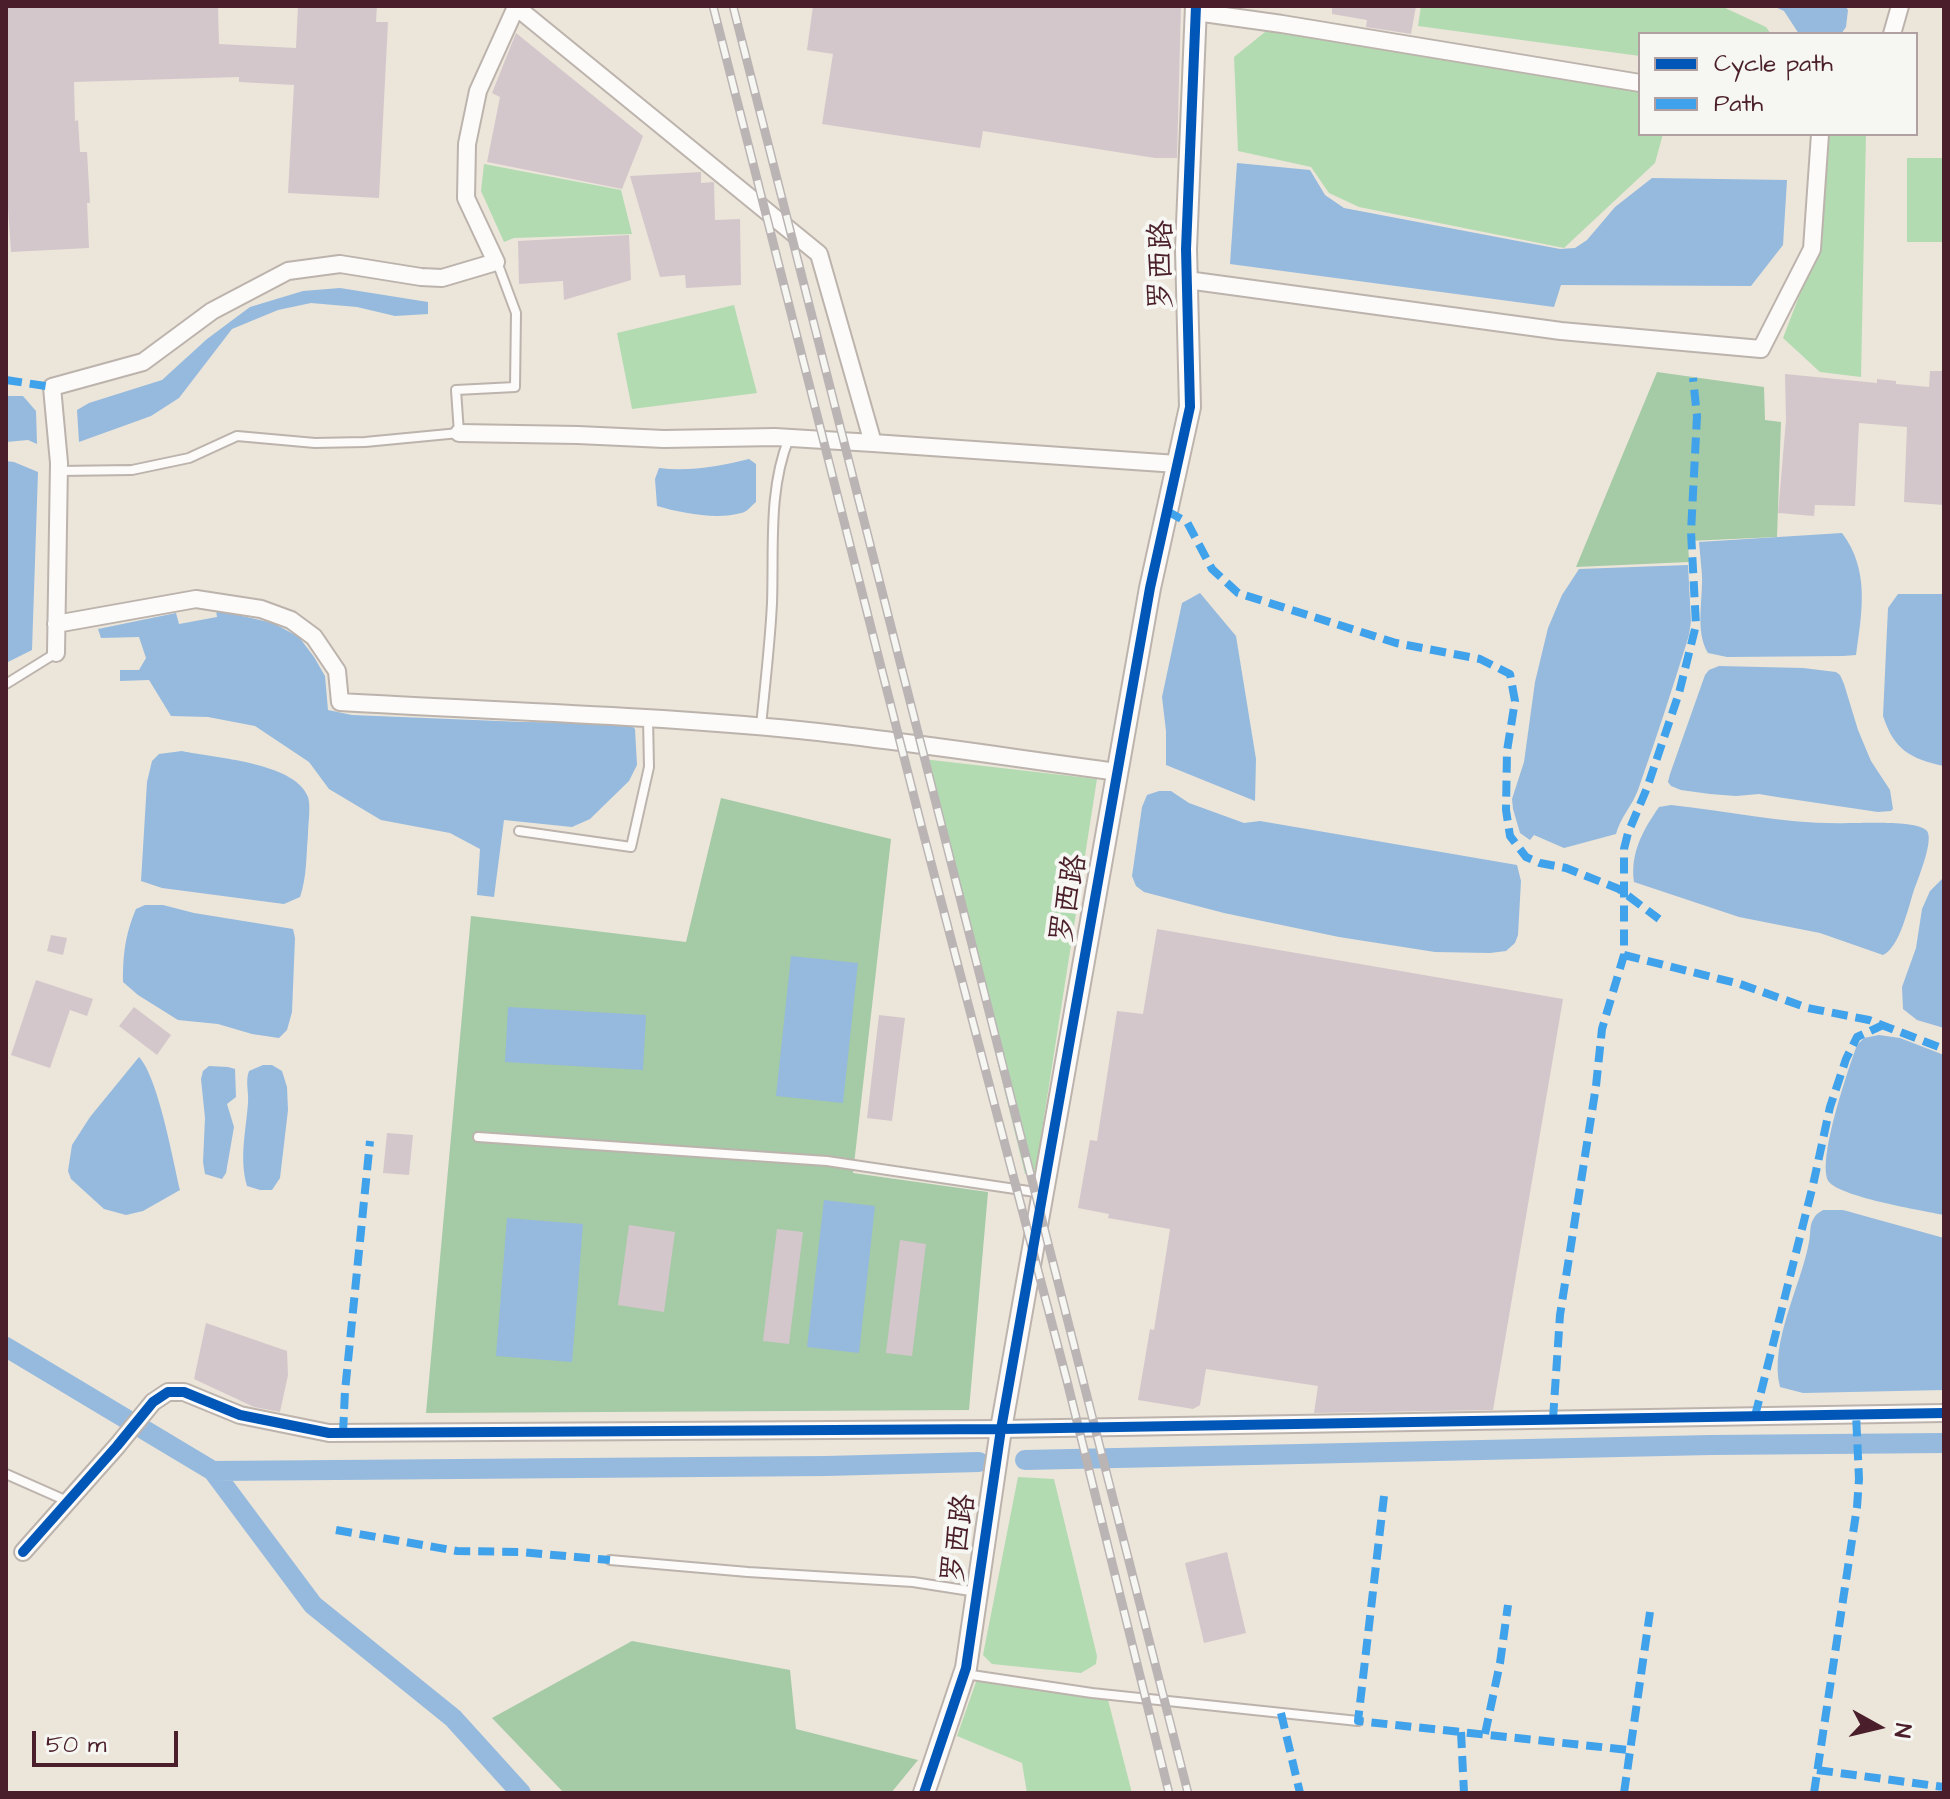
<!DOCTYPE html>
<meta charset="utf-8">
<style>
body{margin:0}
#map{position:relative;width:1950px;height:1799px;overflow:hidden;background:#ece5da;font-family:"Architects Daughter",sans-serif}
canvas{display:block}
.frame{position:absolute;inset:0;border:8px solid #4a1f2b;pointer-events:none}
.legend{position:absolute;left:1638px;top:32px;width:280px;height:104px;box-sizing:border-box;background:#f6f6f2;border:2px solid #b1a0a2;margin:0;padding:10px 14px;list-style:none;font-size:24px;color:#4a1f2b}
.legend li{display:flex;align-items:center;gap:16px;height:40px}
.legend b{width:40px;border:2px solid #b1a0a2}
.north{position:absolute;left:1838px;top:1687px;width:80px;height:80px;-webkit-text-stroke:6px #f6f6f2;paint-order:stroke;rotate:98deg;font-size:22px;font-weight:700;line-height:32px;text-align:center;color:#4a1f2b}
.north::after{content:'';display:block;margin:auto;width:28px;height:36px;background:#4a1f2b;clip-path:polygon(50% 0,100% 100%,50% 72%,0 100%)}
.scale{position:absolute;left:32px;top:1731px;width:146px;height:36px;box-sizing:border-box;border:4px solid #4a1f2b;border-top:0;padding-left:10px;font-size:24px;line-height:28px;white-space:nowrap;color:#4a1f2b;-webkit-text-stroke:6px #f6f6f2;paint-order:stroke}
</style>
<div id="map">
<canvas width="1950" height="1799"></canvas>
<div class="frame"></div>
<ul class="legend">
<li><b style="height:10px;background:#0057b8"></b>Cycle path</li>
<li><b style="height:10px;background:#40a2eb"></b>Path</li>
</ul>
<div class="north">N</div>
<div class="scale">50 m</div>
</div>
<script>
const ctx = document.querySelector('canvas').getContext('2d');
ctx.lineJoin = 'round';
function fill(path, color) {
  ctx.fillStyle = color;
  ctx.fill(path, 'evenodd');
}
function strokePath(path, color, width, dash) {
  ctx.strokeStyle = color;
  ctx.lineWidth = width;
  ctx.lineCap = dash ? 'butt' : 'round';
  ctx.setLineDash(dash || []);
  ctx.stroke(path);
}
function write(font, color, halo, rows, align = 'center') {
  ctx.font = font + ' "Architects Daughter","LXGW WenKai TC",sans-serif';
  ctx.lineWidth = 8;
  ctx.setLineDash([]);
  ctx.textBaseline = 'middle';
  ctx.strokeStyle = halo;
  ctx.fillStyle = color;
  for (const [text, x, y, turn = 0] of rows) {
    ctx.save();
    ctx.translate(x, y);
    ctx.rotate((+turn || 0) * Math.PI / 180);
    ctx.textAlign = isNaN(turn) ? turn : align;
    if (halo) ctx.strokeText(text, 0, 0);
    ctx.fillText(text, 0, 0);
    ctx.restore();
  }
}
fill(new Path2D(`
 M1421,6H1721L1766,27L1771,34H1640V56L1418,26Z
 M1270,28L1640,90V134H1663L1655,163L1564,248L1359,207L1329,193L1311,167L1238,151L1234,57Z
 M1828,134H1866L1861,377L1820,372L1783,338L1821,239Z
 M1907,158H1944V242H1907Z
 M484,164L621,190L632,234L514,238L504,242L481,191Z
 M734,305L757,393L632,409L617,333Z
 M923,759L1097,779L1035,1175L1025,1174Z
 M1018,1477L1054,1479L1097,1656L1096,1664L1081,1673L992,1664L983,1655Z
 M977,1679L1108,1700L1132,1793H1027L1022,1763L957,1736Z`), '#b3dbb2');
fill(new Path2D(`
 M1657,372L1764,387L1765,420L1781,422L1777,537L1688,541L1689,562L1576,567Z
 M721,798L891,839L853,1173L988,1192L969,1410L426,1413L471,916L686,942Z
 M632,1641L790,1670L796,1729L918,1760L891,1793H564L492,1718Z`), '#a5caa6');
fill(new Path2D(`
 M1773,6H1845L1848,10L1846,27L1841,34H1799L1784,11Z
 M1237,163L1310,170L1325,195L1344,208L1560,249L1575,248L1587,240L1615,207L1652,178L1787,180L1783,245L1751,286L1561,285L1554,307L1230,264Z
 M340,288L428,302V314L395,316L357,307L311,303L278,310L232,329L179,398L151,416L79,442L77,410L89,403L162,380L207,339L250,307L303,291Z
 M6,396H23L36,411L37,444L28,440L6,442Z
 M749,459L756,464V502C751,506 747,512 741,513C717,520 681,513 657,506L655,479L659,468C689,472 720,466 749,459Z
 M6,461L14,462L38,472L32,650L6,663Z
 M1842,533C1870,570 1862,612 1856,655L1843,656L1727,657L1708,653C1695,632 1703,599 1702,575C1701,564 1700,553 1699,542Z
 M1688,565L1691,621L1689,635C1673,687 1656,739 1638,790C1632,806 1620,818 1616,834L1564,848L1534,835L1530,840L1520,833L1513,809L1512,799L1524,762L1535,682L1548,628L1562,595L1579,569Z
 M1200,593L1236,636L1256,759L1255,801L1166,765V731L1162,697L1182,603Z
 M1898,594H1944V766C1911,759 1894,750 1883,716L1888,608Z
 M216,610L273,623L299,637L314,657L325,676L328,710L352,715L523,722L629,723L635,729L637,765L629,781L590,819L572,827L504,820L494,897L477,895L480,849L450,833L381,820L329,789L309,762L255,726L208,717L171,716L149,680L120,681V670H139L146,658L139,637L101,638L98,629L176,613L179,624L217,617Z
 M1719,666L1803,668L1836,672L1840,675L1844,684L1858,730L1871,761L1890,790L1893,809L1891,811L1878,812L1777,797L1759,794L1736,796L1710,794L1681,790L1671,786L1668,782L1670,774L1705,675L1709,670Z
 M182,751C213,758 295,762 308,797C311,806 308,825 308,835C306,856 307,877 300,897L284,904L162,888L141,881L147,782L152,761L159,754Z
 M1159,791H1171L1189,803L1244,823L1260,821L1517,865L1521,881L1518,935L1515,943L1506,951L1490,953L1435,952L1339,937L1224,913L1144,892L1136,886L1132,876L1142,807L1147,795Z
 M1671,805C1730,811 1789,825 1849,823C1863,823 1919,820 1927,831C1934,840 1918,879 1914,890C1908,908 1900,947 1883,955L1820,933L1739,917L1634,882C1630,853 1643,830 1659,807Z
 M1942,879L1944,880V1028L1917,1020L1903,1009L1902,987L1916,948L1922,909L1930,891Z
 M145,905H163L194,913L293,929L295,938L292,1012L287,1030L279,1038L252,1034L218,1024L178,1020L138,995L123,982C123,954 125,935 136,909Z
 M791,956L858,963L843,1103L776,1096Z
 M508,1007L646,1015L643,1070L505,1062Z
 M1879,1035L1900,1038L1944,1055V1215C1920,1210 1846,1198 1830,1183C1814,1168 1849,1067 1857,1045L1864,1038Z
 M139,1057C158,1077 173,1160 180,1190L143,1211L126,1215L104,1209L71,1179L68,1171L72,1145L90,1117Z
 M263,1065H272L282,1071L287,1087L288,1110L280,1178L272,1190H260L247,1186C239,1158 246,1131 248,1103C249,1091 245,1082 249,1071Z
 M209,1066L228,1067L235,1069L236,1097L227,1104L234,1127L226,1173L222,1179L205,1174L203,1162L205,1118L201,1079L203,1071Z
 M824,1200L875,1206L859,1353L807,1347Z
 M1823,1210H1843L1944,1238V1390L1803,1393L1780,1387C1769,1343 1801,1286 1809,1242C1811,1233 1809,1225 1814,1218C1817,1213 1819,1213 1823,1210Z
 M507,1218L583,1224L572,1362L496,1356Z`), '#95bade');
strokePath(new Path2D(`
 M6,1347L213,1471L313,1605L453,1718L521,1793
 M1025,1460L1711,1445L1944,1443
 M213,1471L826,1466L979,1462`), '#95bade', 20);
fill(new Path2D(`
 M6,6H218L219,44L296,48L298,6H377L376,22H388L379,198L288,193L294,85L239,82V77L74,82L75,121L78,120L80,152H87L90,203H87L89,248L11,252L8,208H6Z
 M813,6H1181L1177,158H1155L983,131L980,148L822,124L833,54L807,50Z
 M1332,6H1416L1411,34L1366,27L1367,20L1332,14Z
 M516,33L643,136L622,189L487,162L500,97L492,93Z
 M701,172V183L714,182L715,220L740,219L741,285L686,288L685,275L660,277L630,176Z
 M629,235L631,280L564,300L563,281L519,284L518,241Z
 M1930,371H1944V505L1904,502L1907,427L1859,423L1855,506L1815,505L1814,516L1778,513L1786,420L1785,374L1877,383V379L1896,381V384L1929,387Z
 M1157,929L1563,999L1493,1410L1314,1413L1318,1386L1206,1369L1200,1405L1193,1409L1138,1400L1150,1329L1154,1330L1170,1229L1108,1218L1109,1214L1078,1208L1090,1140L1097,1141L1117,1011L1143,1014Z
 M51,935L67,938L63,955L47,951Z
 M36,980L93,999L87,1016L70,1010L50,1068L11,1055Z
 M134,1007L171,1035L157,1055L119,1026Z
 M879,1015L905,1018L892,1121L867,1118Z
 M387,1133L413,1135L409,1175L383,1173Z
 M629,1225L675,1232L664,1312L618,1305Z
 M777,1229L803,1232L789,1344L763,1341Z
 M900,1240L926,1244L912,1356L886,1353Z
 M206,1323L287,1351L288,1375L280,1412L254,1407L194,1379Z
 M1227,1552L1246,1633L1204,1643L1185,1563Z`), '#d4c7cb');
const service = new Path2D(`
 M59,471L132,470L189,458L237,436L315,443L365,442L459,433L456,390L515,387L516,313L497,262
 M6,684L56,653
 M761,726C765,685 770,644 772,603C774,548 768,490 789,438
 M519,831L631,847L649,767L648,718
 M478,1137L827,1161L1042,1193
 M6,1474L67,1501
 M610,1560L748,1572L913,1582L977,1592
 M965,1674L1092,1693L1358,1721`);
const minor = new Path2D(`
 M515,6L819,254L873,443L1177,464
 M1196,12L1282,24L1640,83
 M1892,34L1900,6
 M1187,280L1561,331L1761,349L1812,249L1820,134
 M459,433L578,435L664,439L775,437L873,443
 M56,624L196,599L261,609L291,620L314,637L337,671L340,702C493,711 646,715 799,730C906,741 1012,758 1118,772
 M56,653L59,463L52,387L143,362L212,311L288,271L340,264L421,277L442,278L496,262L466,198L467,144L478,91L516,7
 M23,1552L117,1446L153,1402L168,1392H184L240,1415L329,1433L1001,1429L1944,1413`);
const tertiary = new Path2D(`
 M924,1793L966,1668L1001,1429L1150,588L1190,407L1186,249L1196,6`);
strokePath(service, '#bcb3ad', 12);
strokePath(minor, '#bcb3ad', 20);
strokePath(tertiary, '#bcb3ad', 24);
strokePath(service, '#fcfbf9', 8);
strokePath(minor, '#fcfbf9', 16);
strokePath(tertiary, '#fcfbf9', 20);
const rail = new Path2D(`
 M713,6L923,832L1067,1381L1169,1793
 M733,6L1188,1793`);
strokePath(rail, '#bab4b4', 9);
strokePath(rail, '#f6f6f2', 6, [18]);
strokePath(new Path2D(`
 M6,380L52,387
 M1167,511L1187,522L1212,569L1238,593L1396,643L1480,659L1510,674L1515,701L1507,751L1506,810L1510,836L1526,857L1540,863L1566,868L1619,889L1659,919
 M1624,955L1740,984L1808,1008L1869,1020L1944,1049
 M1755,1416L1813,1185L1830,1107L1846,1059L1857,1037L1883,1025
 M1553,1419L1560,1315L1596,1086L1602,1029L1624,955V849L1628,833L1647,788L1679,693L1696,625L1691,532L1697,416L1693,378
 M343,1433L345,1391L370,1141
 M1384,1496L1358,1721L1629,1750
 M336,1530L457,1551L520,1552L610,1560
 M1281,1713L1300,1793
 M1461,1732L1464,1793
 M1485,1734L1500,1663L1508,1605
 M1817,1770L1944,1787
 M1624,1793L1650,1612
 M1814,1793L1857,1507L1859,1479L1856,1414`), '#40a2eb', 8, [16, 8]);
strokePath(new Path2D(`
 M23,1552L117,1446L153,1402L168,1392H184L240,1415L329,1433L1001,1429L1944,1413
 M924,1793L966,1668L1001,1429L1150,588L1190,407L1186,249L1196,6`), '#0057b8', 10);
write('30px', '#4a1f2b', '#f6f6f2', [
 ["罗西路",1164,265,-90],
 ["罗西路",1071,899,-80],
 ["罗西路",961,1539,-82]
]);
</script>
